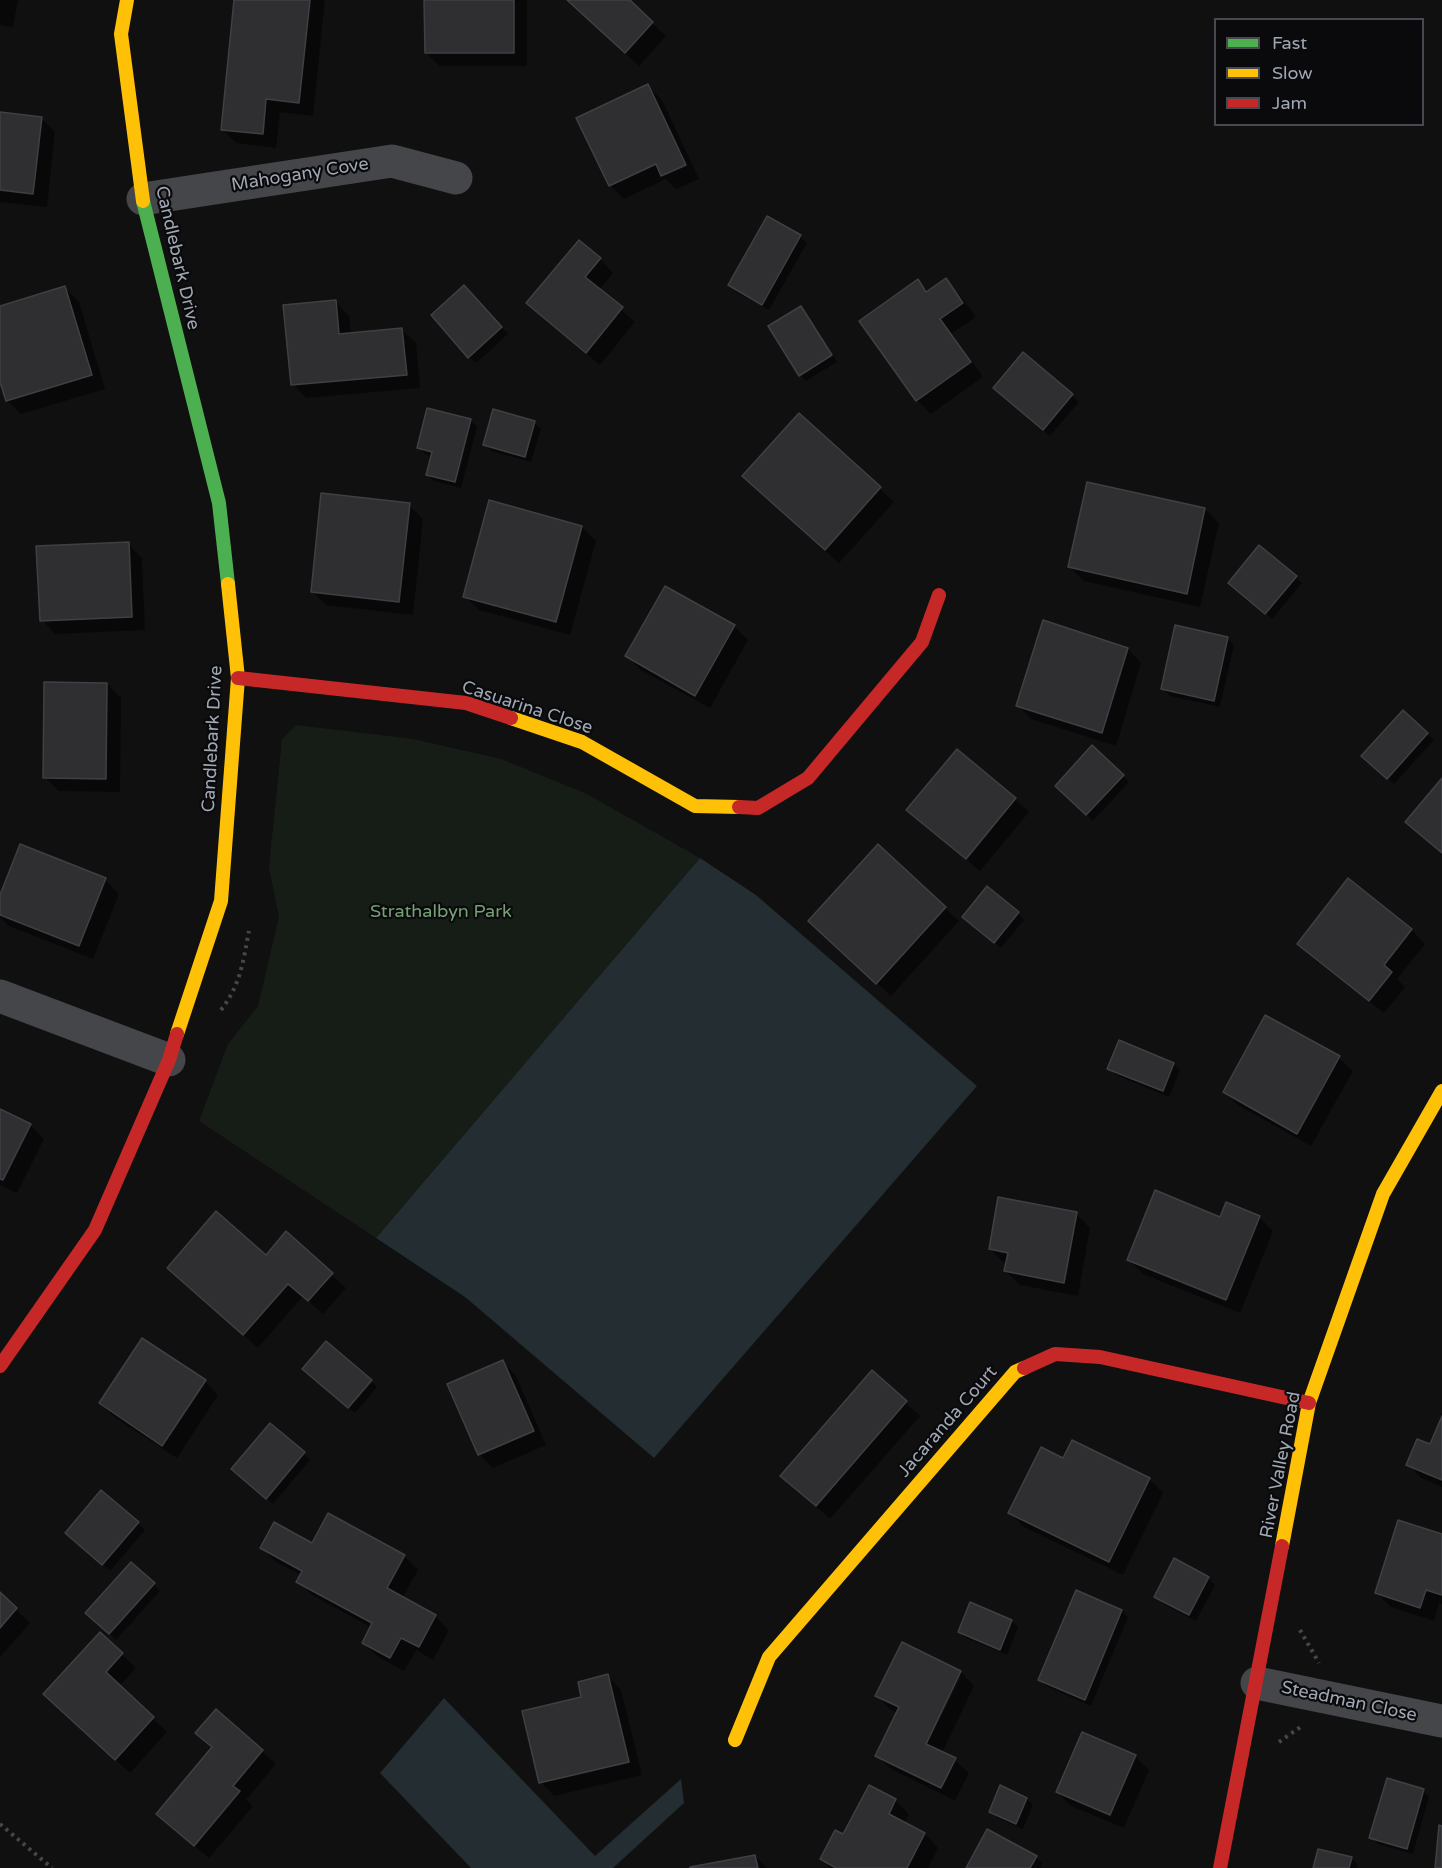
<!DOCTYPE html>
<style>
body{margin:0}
#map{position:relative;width:1442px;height:1868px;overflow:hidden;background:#101010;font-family:"Varela Round",sans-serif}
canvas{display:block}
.legend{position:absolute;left:1214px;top:18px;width:210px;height:108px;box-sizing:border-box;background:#0a0a0c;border:2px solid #46494f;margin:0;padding:8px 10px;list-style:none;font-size:18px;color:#9fa7b3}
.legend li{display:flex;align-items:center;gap:12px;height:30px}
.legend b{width:30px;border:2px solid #46494f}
</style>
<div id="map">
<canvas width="1442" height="1868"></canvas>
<ul class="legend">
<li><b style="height:8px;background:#4caf50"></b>Fast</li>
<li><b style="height:8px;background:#ffc107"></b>Slow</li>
<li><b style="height:8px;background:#c62828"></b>Jam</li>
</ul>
</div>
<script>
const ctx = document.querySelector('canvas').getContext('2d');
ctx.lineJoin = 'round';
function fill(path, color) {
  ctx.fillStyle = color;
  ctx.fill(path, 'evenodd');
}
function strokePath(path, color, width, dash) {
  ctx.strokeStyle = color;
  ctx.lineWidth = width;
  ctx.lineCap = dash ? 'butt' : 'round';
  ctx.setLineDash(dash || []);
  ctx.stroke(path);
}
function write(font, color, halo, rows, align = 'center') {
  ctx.font = font + ' "Varela Round",sans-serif';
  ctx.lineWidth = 4.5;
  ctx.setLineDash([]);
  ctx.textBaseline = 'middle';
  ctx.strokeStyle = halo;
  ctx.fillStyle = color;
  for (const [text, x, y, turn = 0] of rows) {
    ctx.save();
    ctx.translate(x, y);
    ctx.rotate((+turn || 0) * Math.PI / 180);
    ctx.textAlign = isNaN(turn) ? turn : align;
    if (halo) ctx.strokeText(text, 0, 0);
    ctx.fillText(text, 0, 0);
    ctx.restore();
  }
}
fill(new Path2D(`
 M296,725L413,739L501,759L587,794L700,858L376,1238L199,1121L228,1044L258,1006L279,917L269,867L282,739Z`), '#161d16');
fill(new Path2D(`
 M700,858L756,895L977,1086L654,1458L465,1297L376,1238Z
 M444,1698L595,1856L681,1779L684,1803L613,1868H471L380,1773Z`), '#232d32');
fill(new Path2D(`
 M0,0H18L13,27L0,25Z
 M236,0H325L313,116L280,112L276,148L236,143L222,129Z
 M426,0H527V66H440L426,53Z
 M568,0H627L666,36L639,66Z
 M648,86L662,100L699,179L676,189L666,179L624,199L610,185Z
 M0,113L41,118L55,132L47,207L0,202Z
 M767,218L800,237L807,243L769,310L736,292L730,285Z
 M600,259L613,273L599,290L635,322L600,365L542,317L528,303Z
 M945,280L959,294L976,317L952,333L983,377L931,414L917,400L918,281L929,292Z
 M65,288L79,302L105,389L21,414L7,400L0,377V307Z
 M471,293L508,334L476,363L469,357Z
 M336,302L349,316L351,334L402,330L416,343L420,388L306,398L293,384Z
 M801,307L807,314L837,362L806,381L800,375Z
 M1023,354L1079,402L1050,436L1001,394Z
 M799,415L894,502L839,563L758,489Z
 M470,420L477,427L461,488L434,481L427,474L432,456L425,454L419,447Z
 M534,423L541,429L531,462L491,451L485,444Z
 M490,502L582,527L596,541L570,635L479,610L465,596Z
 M409,505L423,519L413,615L326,605L312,591Z
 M1205,509L1219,523L1200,607L1084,581L1070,567Z
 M128,544L142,558L145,630L55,634L42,620Z
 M1296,577L1302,583L1272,619L1236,589Z
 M734,626L748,640L710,708L641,670L627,656Z
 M1227,638L1234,645L1220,707L1170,696L1163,689Z
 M1128,649L1141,663L1116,746L1031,719L1018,705Z
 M107,684L121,698L120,792L59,791L45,777Z
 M1403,712L1434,740L1394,784L1370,762Z
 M1092,747L1129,782L1093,821L1057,786Z
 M957,751L1015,799L1029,812L980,871L922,823L908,810Z
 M105,880L119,894L93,959L9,926L0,917V899Z
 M1349,880L1412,930L1425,944L1397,979L1405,987L1384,1013L1313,958L1299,944Z
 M945,908L959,921L891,996L824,935Z
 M1018,913L1024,920L1001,948L970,923Z
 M1339,1058L1353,1071L1311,1146L1238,1105L1224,1092Z
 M1173,1064L1180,1070L1169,1097L1116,1075L1109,1068Z
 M0,1110L30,1125L44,1139L17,1193L0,1185Z
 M1076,1214L1090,1228L1078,1296L1020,1285L1006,1271L1007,1263H1004L990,1249Z
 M1259,1217L1273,1231L1240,1313L1143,1274L1129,1260L1221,1218Z
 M286,1233L346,1288L323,1314L303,1296L258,1348L182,1281L266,1257Z
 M503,1362L516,1376L546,1445L493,1468L479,1454Z
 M872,1372L920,1416L830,1519L782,1476Z
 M310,1376L371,1381L377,1387L355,1413Z
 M205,1381L218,1395L177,1458L114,1417L101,1403Z
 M1442,1420V1487L1421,1478L1408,1464L1431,1446Z
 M270,1425L310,1460L273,1504L240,1476Z
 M1073,1442L1149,1479L1163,1493L1123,1575L1024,1527L1010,1513L1064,1460Z
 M101,1492L145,1530L110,1571L73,1540Z
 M1442,1535V1604L1439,1603L1434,1621L1391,1607L1377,1593Z
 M313,1545L404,1556L418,1570L402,1598L435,1616L449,1630L433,1660L416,1650L404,1671L377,1656L363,1643L372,1628L312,1595L298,1581L301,1575L276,1562L262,1548Z
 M1208,1578L1215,1585L1196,1621L1162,1603L1156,1596Z
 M154,1584L160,1591L116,1640L94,1620Z
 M0,1595L30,1623L0,1657Z
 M1122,1611L1128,1617L1091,1706L1046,1686L1040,1680Z
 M1012,1621L1018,1627L1007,1655L966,1638L959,1632Z
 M100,1634L136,1668L119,1687L167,1732L130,1773L59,1708Z
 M902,1644L961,1672L974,1686L942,1753L955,1760L969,1773L955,1801L891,1769L877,1756L898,1713L891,1710L877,1696ZM957,1676H961L924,1751L921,1750Z
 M608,1676L621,1690L642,1775L554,1796L541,1782L583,1698Z
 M262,1751L276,1764L246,1800L253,1806L209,1858L172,1827Z
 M1135,1756L1149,1770L1124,1828L1071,1806L1057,1792Z
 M1423,1791L1429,1797L1413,1854L1378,1844L1371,1837Z
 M1027,1799L1033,1805L1023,1829L997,1818L991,1811Z
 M895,1800L909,1814L904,1824L925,1834L938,1848L928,1868H831L822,1859L844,1836Z
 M755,1856L767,1868H694Z
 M1036,1857L1042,1863L1040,1868H968Z
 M1351,1858L1358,1865L1357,1868H1315Z`), '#0007');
const building = new Path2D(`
 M234,0H310L299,103L266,99L263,134L221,130Z
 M424,0H514V53H425Z
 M567,0H630L653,22L625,53Z
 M648,84L686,165L661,176L656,164L609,186L576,118Z
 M0,112L42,117L33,194L0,190Z
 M767,216L801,235L762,305L728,285Z
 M579,240L601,258L585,277L623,307L586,353L526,303Z
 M946,278L963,303L940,319L971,362L916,401L859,321L918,279L926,292Z
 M464,285L502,327L468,358L431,315Z
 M65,286L92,375L6,401L0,382V306Z
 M336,300L339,334L402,328L407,375L291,385L283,305Z
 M801,306L832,355L799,376L768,326Z
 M1023,352L1073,394L1043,430L993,388Z
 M427,408L471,419L455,482L426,475L432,452L417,448Z
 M493,409L535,421L525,457L483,445Z
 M799,413L881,487L825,550L742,476Z
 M1087,482L1205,508L1187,594L1068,567Z
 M321,493L410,503L399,602L311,592Z
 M489,500L582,526L556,622L463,597Z
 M129,542L132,617L40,621L36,546Z
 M1259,545L1297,576L1265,614L1228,583Z
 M665,586L735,625L695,696L625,656Z
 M1043,620L1128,648L1102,733L1016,706Z
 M1175,625L1228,637L1214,701L1161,689Z
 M44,682L107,683L106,779L43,778Z
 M1403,710L1428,733L1387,779L1361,756Z
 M1092,745L1124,775L1086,815L1055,786Z
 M957,749L1016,798L966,859L906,810Z
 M1442,778V853L1405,822Z
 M20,844L106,878L79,946L0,915V895Z
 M878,844L946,907L876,984L808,921Z
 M1348,878L1412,929L1384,965L1392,972L1369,1001L1297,944Z
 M987,886L1019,912L994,943L962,917Z
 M1265,1015L1340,1056L1297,1134L1223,1092Z
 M1119,1040L1174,1063L1163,1091L1107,1069Z
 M0,1109L31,1124L3,1180L0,1179Z
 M1155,1190L1220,1217L1226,1202L1260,1216L1226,1300L1127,1260Z
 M998,1197L1077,1212L1064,1283L1004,1271L1008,1253L989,1249Z
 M216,1211L266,1255L286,1231L333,1273L308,1301L288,1284L243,1335L167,1268Z
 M142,1338L206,1380L162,1446L99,1403Z
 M326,1341L372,1380L348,1408L302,1369Z
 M503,1360L534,1431L478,1455L447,1384Z
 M872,1370L907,1401L816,1506L780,1476Z
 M1442,1416V1480L1406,1465L1417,1439L1430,1444Z
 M270,1423L305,1452L266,1499L231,1469Z
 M1072,1440L1150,1478L1109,1562L1008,1513L1041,1447L1063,1458Z
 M101,1490L139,1522L102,1565L65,1533Z
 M328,1513L405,1555L387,1588L436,1615L419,1647L401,1638L390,1658L362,1643L372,1623L296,1582L302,1571L260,1548L274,1522L312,1543Z
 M1398,1520L1442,1534V1595L1426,1590L1420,1608L1375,1593Z
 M1174,1558L1209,1577L1189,1615L1154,1597Z
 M131,1562L155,1583L109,1634L85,1613Z
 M1076,1590L1122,1610L1085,1700L1038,1680Z
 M0,1592L17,1608L0,1628Z
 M970,1602L1012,1620L1000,1650L958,1632Z
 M100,1632L123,1653L106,1672L154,1717L115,1760L43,1694Z
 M902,1642L961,1671L926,1744L956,1758L941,1788L875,1756L899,1707L875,1696Z
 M608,1674L629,1762L539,1783L522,1711L581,1697L578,1682Z
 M216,1709L263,1750L233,1786L240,1791L194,1846L156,1814L212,1747L195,1733Z
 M1082,1732L1136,1755L1110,1815L1056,1792Z
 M1387,1778L1424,1789L1407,1849L1369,1838Z
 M869,1785L896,1799L889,1814L925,1833L907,1868H836L820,1859L835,1830L843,1834Z
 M1000,1785L1027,1798L1016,1824L989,1812Z
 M1439,1825L1442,1826V1868H1435Z
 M987,1829L1037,1856L1030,1868H966Z
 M1318,1849L1352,1857L1349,1868H1313Z
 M755,1855L758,1868H690V1867Z`);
fill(building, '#2f2f31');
strokePath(building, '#3e4044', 1.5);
strokePath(new Path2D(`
 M221,1010C241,984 243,961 249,931
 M1300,1630L1319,1663
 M1279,1742L1302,1726
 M0,1824L52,1868`), '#45474b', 4, [3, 4.5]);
strokePath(new Path2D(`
 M143,199L392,161L456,178
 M0,996L169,1060
 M1257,1683L1442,1721`), '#444649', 33);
strokePath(new Path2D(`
 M143,201L219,503L228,584`), '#4caf50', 14);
strokePath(new Path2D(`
 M127,0L121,34L143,201
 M511,718L582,742L695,806L739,807
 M177,1034L221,901L238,678L228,584
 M1282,1546L1309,1403L1383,1194L1442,1091
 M735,1740L769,1657L1015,1372L1024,1368`), '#ffc107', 14);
strokePath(new Path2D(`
 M238,678L466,703L511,718
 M739,807L758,808L808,778L922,642L939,595
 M0,1366L95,1230L169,1060L177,1034
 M1024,1368L1055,1354L1100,1357L1309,1403
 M1220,1868L1282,1546`), '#c62828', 14);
write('18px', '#9fa7b3', '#0a0a0c', [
 ["Mahogany Cove",300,175,-9],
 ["Candlebark Drive",177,258,77],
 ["Casuarina Close",527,708,18],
 ["Candlebark Drive",213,739,-87],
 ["Jacaranda Court",948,1422,-49],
 ["River Valley Road",1281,1465,-79],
 ["Steadman Close",1349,1702,12]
]);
write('18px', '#75a173', '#0a0a0c', [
 ["Strathalbyn Park",441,912]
]);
</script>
